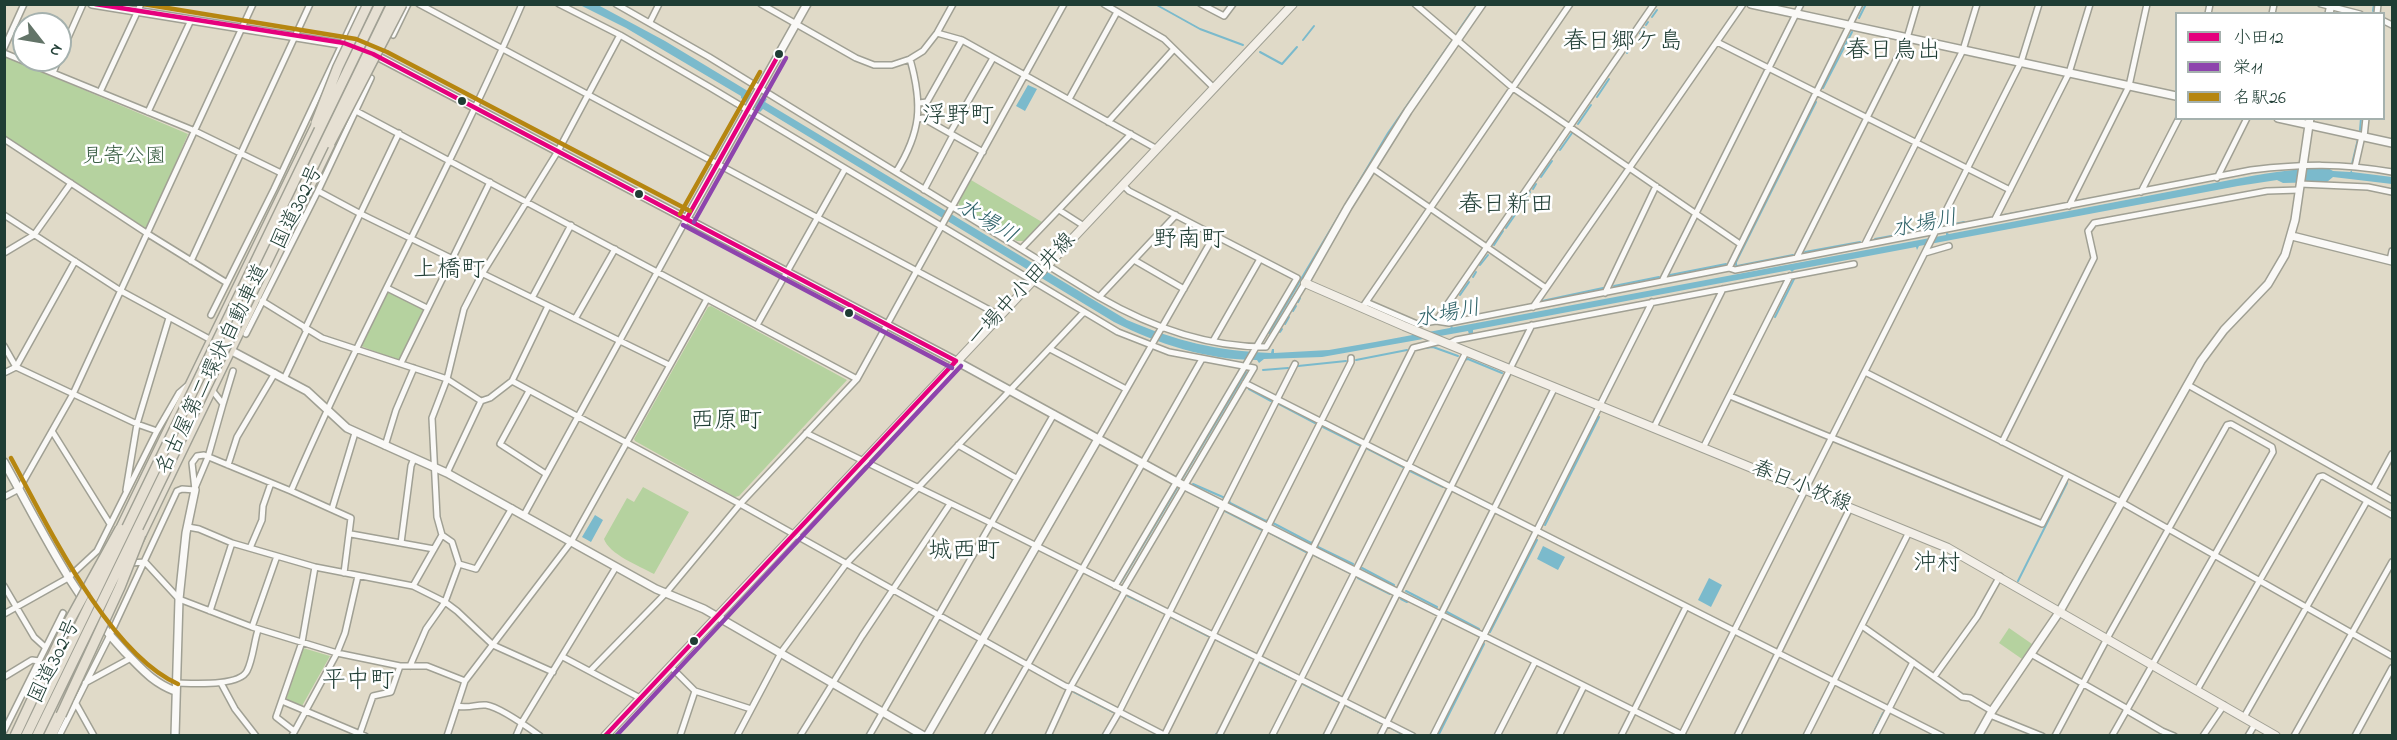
<!DOCTYPE html>
<meta charset="utf-8">
<style>
body{margin:0}
#map{position:relative;width:2397px;height:740px;overflow:hidden;background:#e0dac8;font-family:"Indie Flower","Klee One",sans-serif}
canvas{display:block}
.frame{position:absolute;inset:0;border:6px solid #1f3d34;pointer-events:none}
.legend{position:absolute;left:2175px;top:12px;width:210px;height:108px;box-sizing:border-box;background:#fff;border:2px solid #a5b1ae;margin:0;padding:8px 10px;list-style:none;font-size:18px;color:#1f3d34}
.legend li{display:flex;align-items:center;gap:12px;height:30px}
.legend b{width:30px;border:2px solid #a5b1ae}
.north{position:absolute;left:12px;top:12px;width:60px;height:60px;box-sizing:border-box;background:#fff;border:2px solid #a5b1ae;border-radius:50%;rotate:121deg;font-size:16px;font-weight:700;line-height:24px;text-align:center;color:#1f3d34}
.north::after{content:'';display:block;margin:auto;width:21px;height:27px;background:#637468;clip-path:polygon(50% 0,100% 100%,50% 72%,0 100%)}
</style>
<div id="map">
<canvas width="2397" height="740"></canvas>
<div class="frame"></div>
<ul class="legend">
<li><b style="height:8px;background:#e5007d"></b>小田12</li>
<li><b style="height:8px;background:#8e44ad"></b>栄11</li>
<li><b style="height:8px;background:#b68610"></b>名駅26</li>
</ul>
<div class="north">N</div>
</div>
<script>
const ctx = document.querySelector('canvas').getContext('2d');
ctx.lineJoin = 'round';
function fill(path, color) {
  ctx.fillStyle = color;
  ctx.fill(path, 'evenodd');
}
function strokePath(path, color, width, dash) {
  ctx.strokeStyle = color;
  ctx.lineWidth = width;
  ctx.lineCap = dash ? 'butt' : 'round';
  ctx.setLineDash(dash || []);
  ctx.stroke(path);
}
function write(font, color, halo, rows, align = 'center') {
  ctx.font = font + ' "Indie Flower","Klee One",sans-serif';
  ctx.lineWidth = 5;
  ctx.setLineDash([]);
  ctx.textBaseline = 'middle';
  ctx.strokeStyle = halo;
  ctx.fillStyle = color;
  for (const [text, x, y, turn = 0] of rows) {
    ctx.save();
    ctx.translate(x, y);
    ctx.rotate((+turn || 0) * Math.PI / 180);
    ctx.textAlign = isNaN(turn) ? turn : align;
    if (halo) ctx.strokeText(text, 0, 0);
    ctx.fillText(text, 0, 0);
    ctx.restore();
  }
}
fill(new Path2D(`
 M4,56L188,134L147,231L5,137Z
 M971,180L1042,222L1024,241H1017L960,207L958,203Z
 M388,290L425,309L401,362L361,346Z
 M711,306L847,380L739,496L735,497L635,441L634,439L708,307Z
 M643,487L689,512L654,574C639,566 609,554 604,539L627,498L634,502Z
 M2009,628L2032,644L2022,659L1999,643Z
 M303,648L330,656L302,706L286,700Z`), '#b5d29f');
fill(new Path2D(`
 M580,5H598L665,41L761,99L764,97L767,99L765,102L1127,320C1176,341 1217,351 1271,353L1272,349H1274V353L1329,350L1375,342L1946,235V232L1949,234L2230,180C2263,174 2294,168 2328,168L2333,171L2350,172L2352,170V172L2392,177V184L2333,177L2327,182L2283,183L2277,180L2238,186L1919,246L1917,250L1916,247L1794,270L1792,272L1790,270L1473,330V333L1469,334L1468,331L1322,357L1264,359L1259,363L1257,360C1207,360 1158,344 1114,322L763,109L760,112L741,98V96L626,28Z
 M1028,85L1037,89L1025,111L1016,106Z
 M595,515L603,520L591,542L582,537Z
 M1543,546L1565,557L1558,570L1537,559Z
 M1709,578L1722,585L1711,607L1698,600Z`), '#7bbacc');
strokePath(new Path2D(`
 M1155,4L1200,29L1243,45
 M1661,5V4
 M2373,11L2374,4
 M1652,17L1657,10
 M1859,18L1866,4
 M1646,25L1648,22
 M1459,30L1472,11
 M1640,34L1644,28
 M1303,40L1314,26
 M1260,52L1282,64L1297,47
 M1627,53L1629,50
 M1823,88L1852,32
 M1597,97L1609,79
 M1578,124L1591,105
 M2360,130L2361,118
 M1560,150L1572,133
 M2352,164L2358,139
 M1541,177L1552,161
 M1533,189L1536,184
 M2077,201L2093,198
 M1521,205L1530,192
 M2004,215L2063,204
 M1945,226L1964,222
 M1506,228L1519,209
 M1875,239L1934,228
 M1494,245L1503,231
 M1805,252L1860,242
 M1480,265L1488,255
 M1736,265V262L1816,102
 M1737,266L1793,255
 M1670,275L1726,264
 M1473,277L1476,272
 M1614,286L1659,277
 M1460,295L1469,282
 M1542,301L1603,288
 M1298,302L1300,298
 M1293,311L1296,306
 M1775,317L1794,279
 M1451,320L1466,317
 M1285,324L1289,317
 M1452,330L1449,312L1453,307
 M1280,332L1282,329
 M1269,333L1388,133L1451,42
 M1424,348L1433,347L1458,356
 M1356,360L1407,350
 M1464,360L1468,359L1502,373
 M1298,366L1346,361
 M1263,370L1288,368
 M1249,389L1271,401
 M1279,404L1315,423
 M1323,427L1361,446
 M1368,449L1403,467
 M1410,471L1443,487
 M1182,479L1246,372
 M1193,484L1225,498
 M1187,491L1218,507
 M1229,500L1230,503L1266,521L1268,520
 M1225,511L1262,530
 M1273,523L1311,543L1313,542
 M1545,525L1599,417
 M1270,533L1306,552
 M1317,545L1318,547L1353,564
 M1314,555L1350,573
 M1362,568L1394,585
 M1358,578L1390,594
 M2018,581L2067,483
 M1121,582L1177,488
 M1406,591L1437,607
 M1128,596L1164,613
 M1401,599L1407,602
 M1447,612L1479,629
 M1171,617L1208,636
 M1490,632L1537,540
 M1215,639L1252,658
 M1259,662L1294,679
 M1303,684L1337,701
 M1074,692L1113,712
 M1347,706L1381,723
 M1123,717L1130,720
 M1389,727L1405,736
 M1215,736L1216,734
 M1438,736L1484,644
 M1872,736L1883,713`), '#7bbacc', 2);
const minor = new Path2D(`
 M419,4L999,315
 M559,4L620,35L711,88L1118,332L1169,352L1254,368L1123,590
 M616,4L709,57L1099,297C1149,326 1207,347 1266,347L1305,283
 M761,4L856,58L874,65H892L910,59L923,51L937,33L953,4
 M1104,4L1164,39L1214,88
 M1201,4L1224,16L1233,4
 M1415,4L1513,88L1740,244
 M2321,4L2360,14
 M2208,14L2210,4
 M2272,14L2274,4
 M2377,14L2378,4
 M2384,21L2392,25
 M650,22L659,4
 M937,33L962,40L1157,149
 M393,35L408,4
 M1717,42L2010,190
 M4,48L24,4
 M4,53L195,131L281,173
 M60,56L83,4
 M53,73L58,60
 M100,92L141,4
 M1069,99L1117,12
 M919,103L927,102L962,40
 M356,111L857,379
 M148,112L191,20
 M918,119L923,118L983,152
 M1108,122L1174,49
 M950,133L993,58
 M2364,137L2366,118
 M4,139L148,234L227,283
 M2355,167L2362,136
 M1372,168L1546,288
 M896,172C921,132 923,105 910,59
 M2217,178L2247,118
 M2300,184L2368,187L2392,192
 M924,190L953,135
 M318,191L359,213L669,365
 M2141,192L2179,118
 M2069,206L2129,86L2147,4
 M1059,210L1084,226
 M4,215L121,291L213,341
 M1995,219L2069,73L2090,4
 M1865,244L1963,50L1977,4
 M1021,249L1131,134
 M4,253L34,235L71,183
 M1925,253L1949,246
 M1797,257L1907,38L1917,4
 M1134,260L1184,289
 M2390,260L2392,251
 M191,261L310,4
 M1729,268L1860,4
 M1662,281L1801,4
 M387,288L427,308
 M1605,293L1656,186
 M1099,297L1176,215
 M532,298L571,225
 M262,301L322,338L447,379L481,401
 M1366,302L1417,324L1436,321L1449,323L1729,268L1735,270L2251,170C2303,164 2341,163 2392,172
 M1364,305L1570,4
 M1533,307L1743,4
 M211,315L274,189L361,4
 M575,319L615,249
 M1436,321L1654,4
 M757,325L845,169
 M305,329L399,133
 M246,334L318,191L371,78
 M1213,341L1260,259
 M1448,344L1456,340L1854,264
 M4,346L16,367L137,424L157,431
 M1050,349L1126,389
 M401,363L490,182
 M1865,372L2121,502L2392,656
 M4,373L16,367L75,261
 M284,379L307,330
 M512,381L740,504L1065,686L1075,689L1166,736
 M1245,383L1942,736
 M2188,385L2392,500
 M529,391L500,444L546,474
 M1730,396L2042,524L2067,475
 M223,404L233,371
 M1654,427L1723,289
 M52,431L110,524
 M806,433L991,523L1413,736
 M1098,439L1214,236
 M2002,442L2094,258L2088,231L2094,223L2267,191L2299,190
 M958,445L1016,478
 M385,446L396,410L414,368
 M1703,448L1790,276
 M228,465L237,437L275,373
 M447,473L481,401L490,398L512,381L548,306
 M195,488L208,457L223,404L212,390
 M2373,489L2392,454
 M126,490L137,424L169,318
 M195,490L192,463L197,456L204,455L291,491L351,518L344,573
 M291,491C362,326 451,169 522,4
 M4,497L19,489L73,394L253,4
 M332,509L355,433
 M524,515L687,218
 M188,527L199,529L232,543L315,567L413,586L445,602L457,611L493,645L553,672
 M351,534L434,549
 M401,543L411,466L414,458
 M250,548L262,520L263,506L271,483
 M130,563L145,562L179,599L252,627L337,653L400,666H427L465,681
 M459,564L476,569L512,508
 M4,586L34,637L45,647
 M413,586L442,535L437,517L432,418L447,379L464,309L482,274L558,151L620,35
 M1115,586L1297,278L1129,191L1123,185
 M1398,593L1683,735
 M210,611L232,543
 M4,614L68,578L97,551L157,431L179,393L187,386
 M1862,626L1962,697L1970,698L1992,711
 M252,627L277,556
 M1213,635L1351,362V358
 M2031,654L2126,708
 M563,657L640,698
 M410,666L426,629L445,602L459,564L452,542L442,535
 M670,666L695,691L751,709
 M590,671L666,593L740,504L857,379L1064,4
 M4,677L32,660L39,661
 M1934,677L1977,617L2000,576
 M85,683L131,658
 M175,683C191,683 239,687 247,671C253,659 254,642 258,630
 M221,683L235,709L256,736
 M2197,690L2319,477L2323,476L2392,515
 M282,701L365,736
 M75,702L94,736
 M457,706C469,709 476,704 486,705C499,707 529,728 540,736
 M2126,710L2162,731L2174,736
 M1990,715L2042,736
 M2244,717L2367,501
 M4,731L63,613
 M294,731L276,717L302,642L315,567
 M59,736L110,635L177,491L182,489L195,490
 M292,736L337,653L345,633L358,576
 M359,736L373,696L391,692L400,666
 M447,736L465,681L571,542L707,299
 M516,736L522,722L616,567
 M680,736L695,691
 M737,736L782,651L846,564L1084,312
 M800,736L862,636L950,504
 M869,736L1054,414
 M987,736L1202,359
 M1048,736L1070,688L1125,591
 M1105,736L1119,712L1295,364
 M1164,736L1214,635
 M1219,736L1413,348L1441,341
 M1272,736L1466,352
 M1326,736L1532,325
 M1380,736L1555,387
 M1433,736L1652,302
 M1497,736L1535,662
 M1559,736L1584,686
 M1621,736L1686,607
 M1681,736L2021,62L2039,4
 M1737,736L1850,508
 M1806,736L1909,532
 M1875,736L1913,662
 M2055,736L2110,633L2227,425L2231,424L2272,447L2273,452L2112,736
 M2203,736L2224,705
 M2248,736L2255,724
 M2294,736L2392,562
 M2355,736L2392,668`);
const tertiary = new Path2D(`
 M92,4L352,46
 M1751,4L2176,96
 M2329,14L2331,4
 M373,54L956,361L1177,482L1398,593
 M2278,118L2392,143
 M687,218L807,4
 M2292,236L2392,261
 M1305,283L1348,207L1408,111L1482,4
 M230,350L307,391L347,428L447,473L656,589L704,609L924,736
 M4,462C41,528 73,597 125,652C142,669 152,682 175,691
 M175,736L179,599L186,533L195,490
 M927,736L1098,439
 M1978,736L1992,711L2060,611L2201,361L2224,330L2268,284L2285,255L2295,220L2310,118`);
const secondary = new Path2D(`
 M1305,283L1404,326L1948,548L2276,736
 M605,736L1293,4`);
const trunk = new Path2D(`
 M333,91L366,22
 M117,536L320,117
 M139,539L333,138
 M20,736L93,586
 M43,736L100,619`);
const motorway = new Path2D(`
 M51,736L61,715`);
strokePath(minor, '#a0a094', 8);
strokePath(tertiary, '#a0a094', 10);
strokePath(secondary, '#a0a094', 10);
strokePath(trunk, '#a0a094', 12);
strokePath(motorway, '#a0a094', 12);
strokePath(minor, '#faf9f7', 5);
strokePath(tertiary, '#faf9f7', 7);
strokePath(secondary, '#f3efe8', 8);
strokePath(trunk, '#e6e0d3', 9);
strokePath(motorway, '#e6e0d3', 9);
const motorwayBridge = new Path2D(`
 M316,123L338,67L368,4
 M330,143L402,4
 M61,715L120,587L141,534
 M15,736L66,627L120,529
 M26,736L380,4
 M37,736L392,4`);
strokePath(motorwayBridge, '#a0a094', 12, []);
strokePath(motorwayBridge, '#e6e0d3', 9);
strokePath(new Path2D(`
 M95,4L344,43L373,54L956,361
 M687,218L779,54
 M605,736L956,361`), '#e5007d', 4.5);
strokePath(new Path2D(`
 M694,222L786,58
 M683,225L952,368
 M616,736L961,366`), '#8e44ad', 4.5);
strokePath(new Path2D(`
 M143,4L356,39L387,52L690,211
 M680,214L760,72
 M11,458C47,524 108,653 178,684`), '#b68610', 4.5);
for (const [x, y, r, color] of [
 [779,54,5,"#1f3d34"],
 [462,101,5,"#1f3d34"],
 [639,194,5,"#1f3d34"],
 [849,313,5,"#1f3d34"],
 [694,641,5,"#1f3d34"]
]) {
  const dot = new Path2D();
  dot.arc(x, y, r, 0, 2 * Math.PI);
  ctx.fillStyle = color;
  ctx.fill(dot);
  strokePath(dot, '#fff', 2);
}
write('21px', '#3c6046', '#fff', [
 ["見寄公園",124,159]
]);
write('21px', '#1f3d34', '#fff', [
 ["国道302号",299,208,-64],
 ["一場中小田井線",1023,291,-47],
 ["名古屋第二環状自動車道",214,370,-64],
 ["春日小牧線",1801,488,22],
 ["国道302号",56,662,-64]
]);
write('italic 22px', '#30646a', '#fff', [
 ["水場川",986,223,31],
 ["水場川",1925,226,-11],
 ["水場川",1448,316,-11]
]);
write('24px', '#1f3d34', '#fff', [
 ["春日郷ケ島",1623,44],
 ["春日鳥出",1893,53],
 ["浮野町",958,118],
 ["春日新田",1506,207],
 ["野南町",1189,242],
 ["上橋町",449,272],
 ["西原町",726,423],
 ["城西町",964,553],
 ["沖村",1937,566],
 ["平中町",358,683]
]);
</script>
